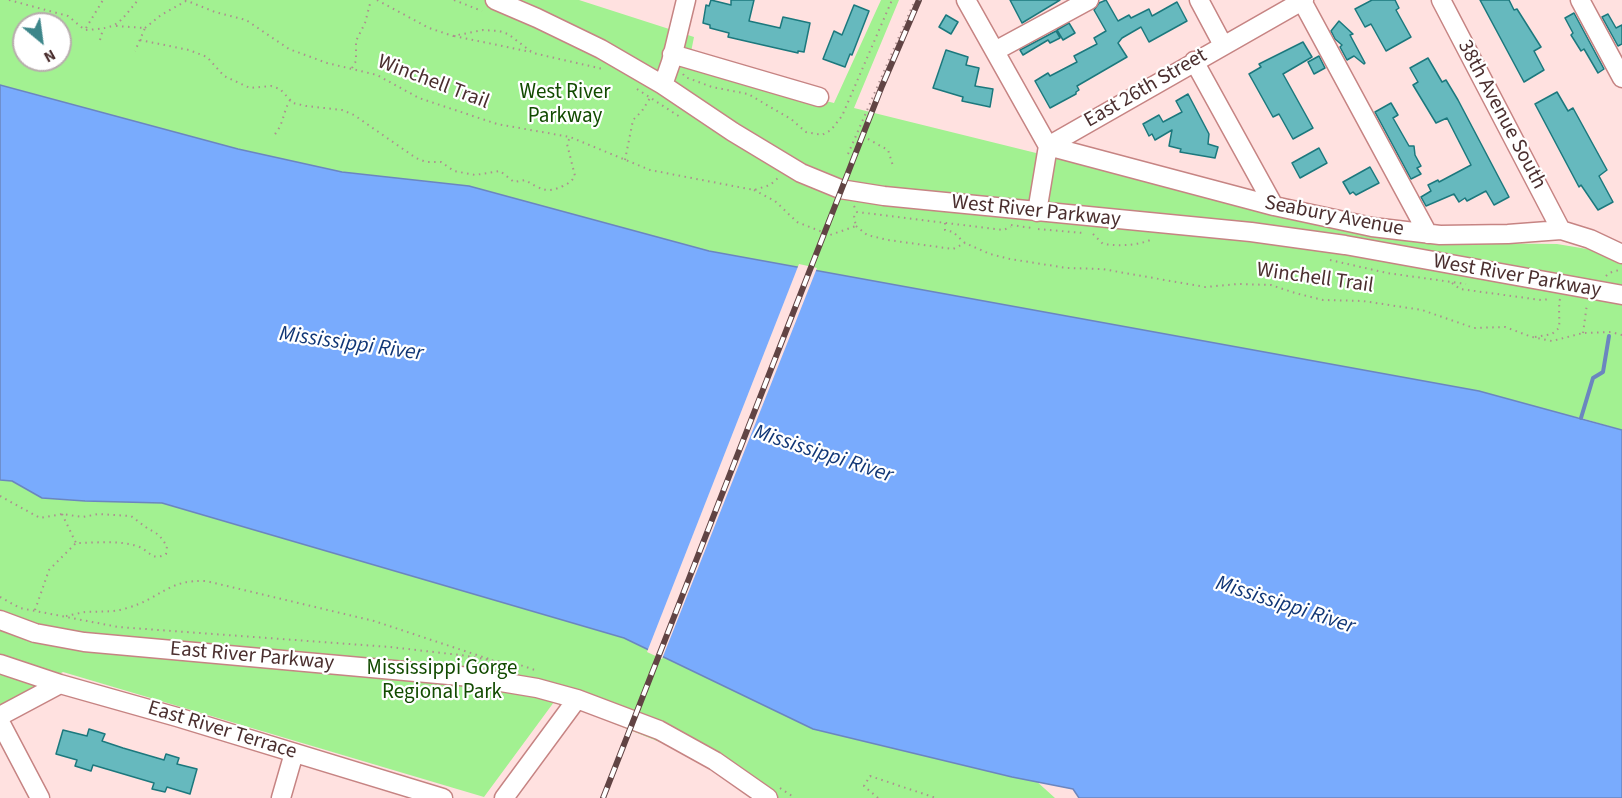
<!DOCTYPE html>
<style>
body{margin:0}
#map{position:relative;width:1622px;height:798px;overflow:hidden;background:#ffe1e0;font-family:"Source Sans 3",sans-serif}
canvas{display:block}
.north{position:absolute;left:12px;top:12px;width:60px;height:60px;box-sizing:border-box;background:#fff;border:2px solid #b7acac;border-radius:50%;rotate:151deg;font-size:16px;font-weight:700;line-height:24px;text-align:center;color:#4b2f2f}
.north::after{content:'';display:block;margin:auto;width:21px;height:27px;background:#3d868a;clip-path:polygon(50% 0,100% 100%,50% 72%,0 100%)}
</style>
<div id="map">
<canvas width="1622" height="798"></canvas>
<div class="north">N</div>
</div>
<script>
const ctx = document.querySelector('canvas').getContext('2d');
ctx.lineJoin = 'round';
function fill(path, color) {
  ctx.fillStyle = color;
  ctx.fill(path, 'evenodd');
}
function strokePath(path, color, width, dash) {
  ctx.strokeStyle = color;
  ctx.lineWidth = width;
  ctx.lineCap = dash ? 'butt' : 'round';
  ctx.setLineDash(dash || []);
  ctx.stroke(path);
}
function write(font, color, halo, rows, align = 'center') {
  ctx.font = font + ' "Source Sans 3",sans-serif';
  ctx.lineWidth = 4.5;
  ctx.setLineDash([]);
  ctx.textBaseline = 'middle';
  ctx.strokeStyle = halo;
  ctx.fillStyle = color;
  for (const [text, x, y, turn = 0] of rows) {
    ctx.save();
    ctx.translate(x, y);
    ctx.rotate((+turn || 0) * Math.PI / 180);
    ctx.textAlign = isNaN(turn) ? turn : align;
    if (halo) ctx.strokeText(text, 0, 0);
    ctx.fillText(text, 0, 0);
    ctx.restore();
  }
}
fill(new Path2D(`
 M0,0H579L694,37L688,67L834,103L881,0H899L854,108L1380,238L1459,243L1557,244L1593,250L1622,263V430L1581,418L709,251L469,186L342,172L238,149L0,85ZM24,24H60V60H24Z
 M0,480L12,481L42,498L85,501L162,503L621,627L1024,770L1055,798H751L725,778L677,749L590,714L554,702L484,797L63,672L0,705Z`), '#a2f191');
const water = new Path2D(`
 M0,85L238,149L342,172L469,186L709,251L1479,391L1622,430V798H1079L1073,789L1012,777L813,729L624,638L162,503L85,501L42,498L12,481L0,480Z`);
fill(water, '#79abfd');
strokePath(water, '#6b86bf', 1.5);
fill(new Path2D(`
 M799,264L817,268L662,659L647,652Z`), '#ffe1e0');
strokePath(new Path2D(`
 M1581,418L1593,378L1603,372L1609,336`), '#6b86bf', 4);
const building = new Path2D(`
 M711,0L731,5V0H754L749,21L780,28L783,17L810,23L804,52L798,51V53L754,43L728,37L729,33L710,28V25L703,23L706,5L709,6Z
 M1010,0H1060L1022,23Z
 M1106,0L1118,21L1129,15L1131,18L1149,9L1152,16L1177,2L1187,21L1149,42L1141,27L1122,38L1118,43L1127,57L1077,86L1079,90L1076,92V94L1050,108L1035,81L1048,73L1050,76L1077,62L1074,56L1097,44L1094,38L1106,31L1094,10L1099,3Z
 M1372,0H1395L1399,8L1396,10L1411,37L1386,51L1371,24L1365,27L1355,9Z
 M1480,0H1509L1514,10L1517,9L1541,47L1534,51L1544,70L1524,82Z
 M854,5L869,11L852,55L850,54L845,67L823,59L834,31L842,35Z
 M1574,13L1604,69L1598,73L1584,49L1581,51L1571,35L1573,33L1565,18Z
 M1608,14L1616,28L1622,25V44L1618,46L1602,17Z
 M946,15L958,22L951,34L939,27Z
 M1339,21L1353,34L1350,35L1365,63L1364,64L1354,56L1347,60L1340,47L1342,45L1335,39L1331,31Z
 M1069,23L1075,33L1063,40L1057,30Z
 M1056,31L1060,38L1050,43L1048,40L1023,55L1020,50Z
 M1303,42L1312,57L1283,74L1313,128L1293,139L1279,114L1273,117L1249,74L1261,67L1259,64Z
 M946,50L968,57L966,65L979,68L975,86L993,89L990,107L962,101L963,97L933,88Z
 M1319,56L1325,68L1314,74L1308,62Z
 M1428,58L1442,82L1446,80L1458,100L1509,197L1494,205L1486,191L1467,201L1465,198L1459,202L1454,194L1426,206L1421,197L1431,191L1428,185L1438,180L1439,182L1471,165L1447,118L1436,123L1413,85L1418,82L1410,68Z
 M1557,92L1568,111L1573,108L1607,170L1599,176L1613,202L1598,210L1581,185L1579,187L1535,104Z
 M1188,94L1209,134L1208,144L1218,147L1215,158L1180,152L1181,149L1169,146L1172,130L1155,140L1152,134L1149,136L1143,124L1159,115L1163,122L1182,112L1176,101Z
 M1391,103L1398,115L1393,118L1409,146H1414L1415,155L1421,166L1417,168L1421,174L1411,179L1375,112Z
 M1319,148L1327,163L1300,178L1292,163Z
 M1370,167L1379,183L1356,195L1353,192L1350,194L1343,182Z
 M89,729L105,734L102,741L123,748L164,760L166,754L179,758L177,764L197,769L190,794L167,787L165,792L152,789L154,783L93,765L91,771L75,766L77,760L56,754L63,730L87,736Z`);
fill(building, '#66b9be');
strokePath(building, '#1c787d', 1.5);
const minor = new Path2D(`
 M495,0L537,18L601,49L663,85L733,132L801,173L840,189L884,196L1251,232L1345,245L1622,295
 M966,0L1048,146L1274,206L1372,227L1440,235L1508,234L1561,230L1590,239L1622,254
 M1199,0L1223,45
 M1441,0L1561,230
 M1580,0L1622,78
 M1302,1L1428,234
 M995,51L1089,0
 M672,54L819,97
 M1194,61L1274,206
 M663,85L671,62L686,0
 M1037,212L1048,146L1304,0
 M0,620L35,633L84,642L471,677L537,688L577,699L659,730L715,761L768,798
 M0,664L60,684L177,717L443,798
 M0,716L60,684
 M0,722L40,798
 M281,798L294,753
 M504,798L577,699`);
strokePath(minor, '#c68483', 21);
strokePath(new Path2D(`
 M9,0L68,16L85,30C119,28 117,25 138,0
 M185,0L215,12L246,20L289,49L327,63L377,75L419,98L497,124L570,137L650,170L754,190L770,185L779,177
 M377,0L429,28L453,36L483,30L499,31L508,34L533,53L603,69
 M454,0L482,11
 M116,26L145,28L135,51
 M86,28L103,0
 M145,28L161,15L186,1
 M454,36L531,52
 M100,40L103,29
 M140,40L189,50L207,57L224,76L250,88L271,86L280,89L293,103L306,106L342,110L354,115L416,158L426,162H441L454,171L475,175L500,171L514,182L525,180C541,189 546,194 563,186C569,183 572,181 575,176L567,144L570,137
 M352,68L356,61V41L365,23L371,0
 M683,74L685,77L712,87L748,94L791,119L806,132L822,135L831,130L842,116L892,0
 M637,89L680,117
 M275,134C284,123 283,112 290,100
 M868,139L888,150L893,166
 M848,154L915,0
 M625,160L633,120L642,111L650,98
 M754,190L775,201L797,222L830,235L856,226L854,217L857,213
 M854,206L857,212L1003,230L1011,227
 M945,223V230L953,232L965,243L990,254L1010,259L1067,268L1102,269L1205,287L1238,284L1271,285L1295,293L1323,300L1363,301L1422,310L1474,328L1505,327L1532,337L1552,341L1583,333L1611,332L1622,335
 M1011,225L1032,228
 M856,226L867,235L888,240L953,249L965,243
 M1038,229L1083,233
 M1093,234L1103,244C1121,246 1136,246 1153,239
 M1330,260L1387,273L1466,284
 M1606,276L1609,273L1619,270
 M1452,283L1460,289L1541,300L1551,299
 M1583,333L1587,304
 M1535,337L1552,334L1559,328C1560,318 1558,309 1560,299
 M0,496L40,518L62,514L83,517L98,514L131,516L147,528L159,535L167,546L166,554C151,562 150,550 137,546C117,540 96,543 76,543L49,570L35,610
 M62,514L76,543
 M0,597L20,608L118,627L390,647L460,655L520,665L538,671
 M66,616C72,615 79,613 85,612C99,611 112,613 127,608C160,599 168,579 206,581L374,621L489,659
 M780,788L795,798
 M878,798L864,786L870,776L936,798`), '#ad8f8f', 2, [1.5, 4.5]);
strokePath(minor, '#fff', 18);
const rail = new Path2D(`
 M603,798L882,86L919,0`);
strokePath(rail, '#614444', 6);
strokePath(rail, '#fff', 4, [11]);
write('21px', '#4b2f2f', '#fff', [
 ["Winchell Trail",433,83,21],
 ["East 26th Street",1146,89,-30],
 ["38th Avenue South",1501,115,62],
 ["West River Parkway",1036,212,6],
 ["Seabury Avenue",1334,217,11],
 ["West River Parkway",1517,277,10],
 ["Winchell Trail",1315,279,8],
 ["East River Parkway",252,657,5],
 ["East River Terrace",222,731,17]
]);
write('21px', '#124b01', '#fff', [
 ["West River",565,93],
 ["Parkway",565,117],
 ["Mississippi Gorge",442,669],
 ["Regional Park",442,693]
]);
write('italic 22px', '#113776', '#fff', [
 ["Mississippi River",351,345,8],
 ["Mississippi River",823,455,18],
 ["Mississippi River",1285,606,18]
]);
</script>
